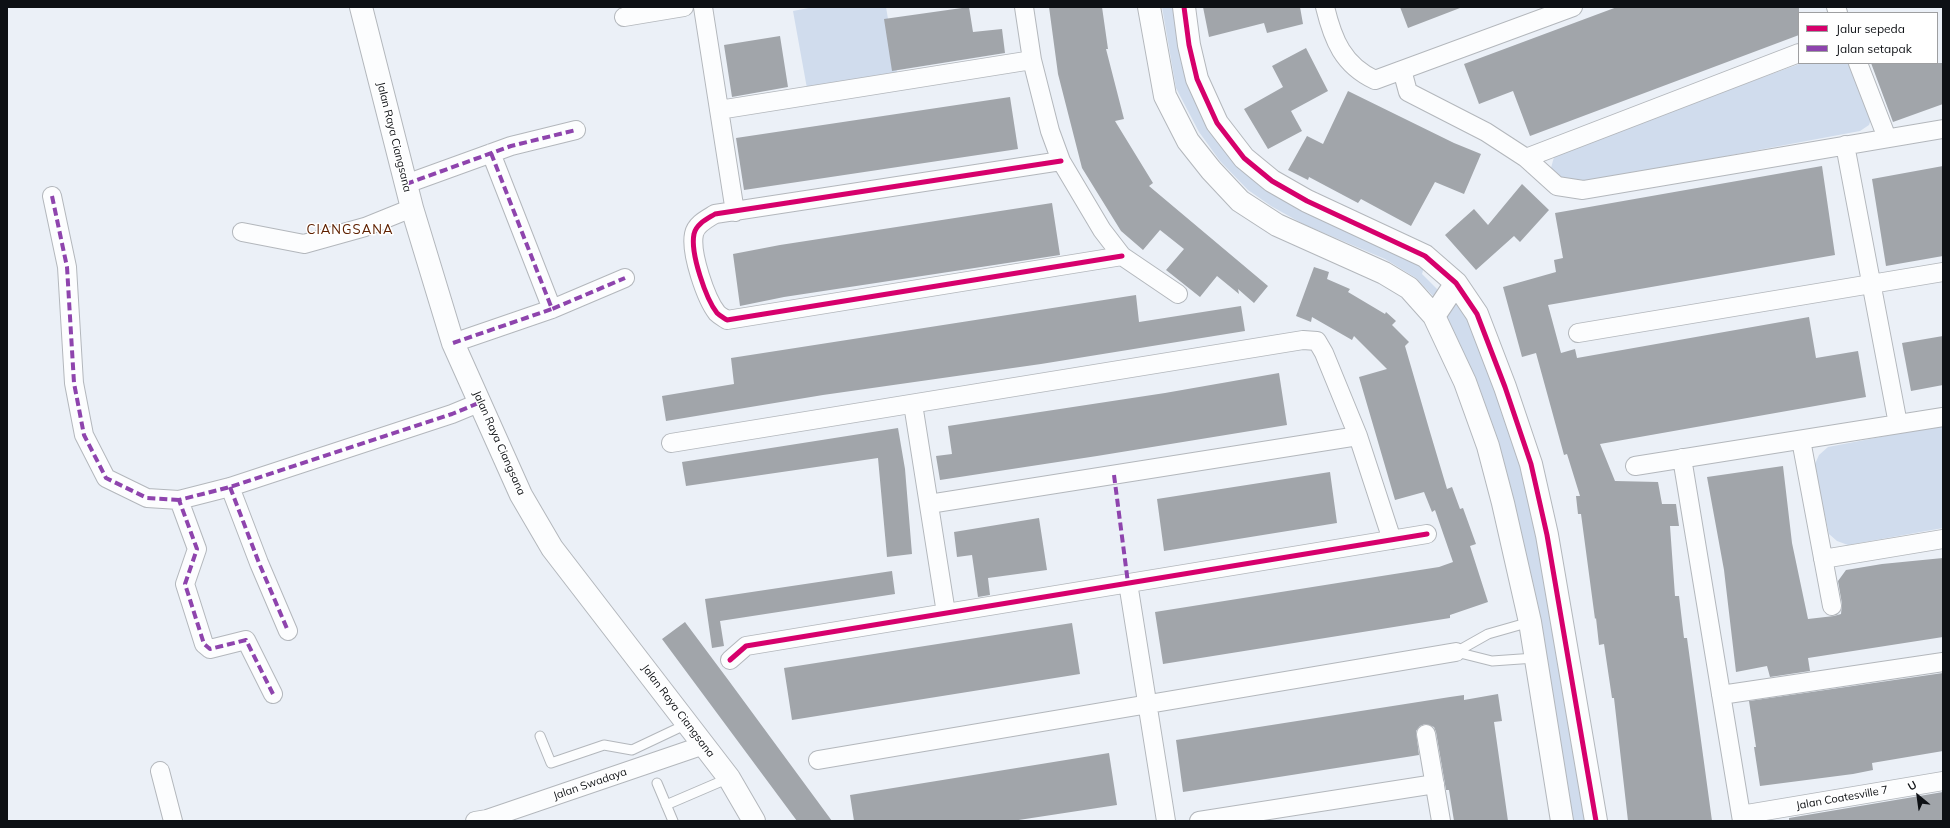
<!DOCTYPE html>
<style>
body{margin:0}
#map{position:relative;width:1950px;height:828px;overflow:hidden;background:#ebf0f7;font-family:Mulish,sans-serif}
canvas{display:block}
.frame{position:absolute;inset:0;border:8px solid #0d1014;pointer-events:none}
.legend{position:absolute;left:1798px;top:12px;width:140px;height:52px;box-sizing:border-box;background:#fff;border:1px solid #9e9fa1;margin:0;padding:5px 7px;list-style:none;font-size:12px;color:#0d1014}
.legend li{display:flex;align-items:center;gap:8px;height:20px}
.legend b{width:20px;border:1px solid #9e9fa1}
.north{position:absolute;left:1898px;top:776px;width:40px;height:40px;-webkit-text-stroke:3px #fff;paint-order:stroke;rotate:331deg;font-size:11px;font-weight:700;line-height:16px;text-align:center;color:#0d1014}
.north::after{content:'';display:block;margin:auto;width:14px;height:18px;background:#0d1014;clip-path:polygon(50% 0,100% 100%,50% 72%,0 100%)}
</style>
<div id="map">
<canvas width="1950" height="828"></canvas>
<div class="frame"></div>
<ul class="legend">
<li><b style="height:5px;background:#d6006c"></b>Jalur sepeda</li>
<li><b style="height:5px;background:#8e44ad"></b>Jalan setapak</li>
</ul>
<div class="north">U</div>
</div>
<script>
const ctx = document.querySelector('canvas').getContext('2d');
ctx.lineJoin = 'round';
function fill(path, color) {
  ctx.fillStyle = color;
  ctx.fill(path, 'evenodd');
}
function strokePath(path, color, width, dash) {
  ctx.strokeStyle = color;
  ctx.lineWidth = width;
  ctx.lineCap = dash ? 'butt' : 'round';
  ctx.setLineDash(dash || []);
  ctx.stroke(path);
}
function write(font, color, halo, rows, align = 'center') {
  ctx.font = font + ' Mulish,sans-serif';
  ctx.lineWidth = 3;
  ctx.setLineDash([]);
  ctx.textBaseline = 'middle';
  ctx.strokeStyle = halo;
  ctx.fillStyle = color;
  for (const [text, x, y, turn = 0] of rows) {
    ctx.save();
    ctx.translate(x, y);
    ctx.rotate((+turn || 0) * Math.PI / 180);
    ctx.textAlign = isNaN(turn) ? turn : align;
    if (halo) ctx.strokeText(text, 0, 0);
    ctx.fillText(text, 0, 0);
    ctx.restore();
  }
}
fill(new Path2D(`
 M814,7H886L898,78L808,94L793,11Z
 M1162,7H1174L1229,153L1424,267L1422,274L1440,292L1434,297L1416,278L1385,259L1303,224L1271,206L1248,190L1220,161L1199,132L1176,88Z
 M1802,63H1849L1872,116L1869,125L1860,131L1582,183L1559,178L1551,168L1554,157L1566,149Z
 M1456,283L1513,410L1596,821H1562L1512,545L1434,316Z
 M1943,425V528L1848,545L1837,541L1829,534L1814,466L1819,455L1828,447Z`), '#d0dced');
fill(new Path2D(`
 M969,7L973,32L1002,29L1005,53L892,71L884,19Z
 M1049,7H1102L1108,49H1106L1124,119L1115,121L1153,183L1149,186L1268,286L1254,303L1238,289L1239,294L1217,276L1200,297L1166,270L1184,249L1160,230L1143,250L1121,231L1082,168L1058,74Z
 M1203,7H1300L1303,24L1267,33L1264,23L1209,37Z
 M1400,7H1460V8L1408,28Z
 M1617,7H1799V35L1530,136L1513,91L1479,104L1464,64Z
 M780,36L788,87L732,97L724,45Z
 M1306,48L1328,91L1291,111L1302,131L1268,149L1244,109L1283,87L1272,66Z
 M1871,63H1943V104L1893,122Z
 M1348,91L1454,143L1481,154L1464,194L1435,182L1411,226L1361,199L1358,203L1309,177L1308,180L1288,170L1307,136L1323,144Z
 M1010,97L1018,149L744,190L736,138Z
 M1822,166L1835,255L1548,305L1561,353L1575,349L1577,358L1809,317L1816,358L1858,351L1866,397L1600,444L1615,481L1658,482L1662,504H1676L1679,526H1670L1675,596H1679L1684,638H1687L1712,821H1628L1614,698H1612L1604,644L1599,645L1596,618L1595,619L1581,514H1578L1576,496H1580L1567,454L1564,455L1536,353L1522,357L1503,287L1556,272L1554,260L1563,258L1555,213Z
 M1943,166V256L1886,266L1872,179Z
 M1522,184L1549,210L1520,242L1514,236L1476,270L1445,235L1474,209L1488,225Z
 M1052,203L1060,255L784,297L740,306L733,254L780,245Z
 M1314,267L1329,272L1327,279L1350,289L1348,292L1385,314L1386,312L1396,321L1392,325L1409,342L1405,346L1430,432L1447,489L1452,487L1460,509L1463,508L1476,544L1470,546L1488,602L1450,615V618L1163,664L1155,612L1388,575L1439,567L1453,562L1435,510L1432,512L1424,492L1395,500L1359,377L1387,369L1354,336L1352,340L1312,317L1311,322L1296,316Z
 M1136,295L1139,322L1241,306L1245,331L1041,364L823,395L666,421L662,396L734,384L731,358Z
 M1943,336V385L1911,391L1902,343Z
 M1279,373L1287,425L1097,456L940,480L936,456L952,454L948,426L1165,393Z
 M898,428L905,469L912,554L887,557L878,458L686,486L682,462Z
 M1783,466L1792,543L1808,619L1834,616L1841,614L1842,604L1838,581L1846,570L1882,564L1943,558V637L1808,658L1810,671L1770,677L1767,666L1736,672L1724,570L1707,477Z
 M1330,472L1337,523L1164,551L1157,499Z
 M1039,518L1047,570L988,578L990,595L978,597L972,555L957,557L954,532Z
 M892,571L895,594L720,621L724,646L712,648L705,599Z
 M685,622L729,681L832,821H797L662,639Z
 M1072,623L1080,674L792,720L784,668Z
 M1943,673V751L1872,763L1873,770L1853,774L1760,786L1754,747H1756L1749,701Z
 M1498,694L1502,721L1494,722L1508,821H1454L1449,790H1446L1436,732L1434,727L1425,724L1420,726L1416,731L1419,755L1413,756L1183,792L1176,740L1450,697L1464,695V700Z
 M1109,753L1117,805L1012,821H854L850,795Z
 M1943,792V821H1789V818Z`), '#a1a5aa');
const lane = new Path2D(`
 M1456,652L1488,634L1530,622
 M1456,652L1492,661L1535,658
 M540,736L551,763L604,745L632,750L687,724
 M657,783L673,821
 M666,805L729,778`);
const street = new Path2D(`
 M703,7L735,212
 M1024,7L1032,60L1050,131L1061,161L1102,230L1122,256L1178,294
 M1325,7C1333,40 1343,65 1375,80L1573,7
 M1836,7L1838,13
 M624,17L684,7
 M1858,63L1887,138
 M1402,70L1408,92L1486,132L1526,158L1557,186L1583,190L1943,129
 M719,110L1032,60
 M1845,145L1898,424
 M491,153L552,309L625,278
 M1526,158L1799,53
 M1061,161L715,214C707,219 696,224 694,234C690,253 706,299 717,313C720,316 724,318 727,320L1122,256
 M406,184L511,146L576,130
 M52,196L67,267L74,383L84,435L106,478L147,498L179,500
 M242,232L304,244L365,227L412,208
 M1578,333L1943,272
 M453,343L552,309
 M913,404L946,613
 M1801,440L1832,606
 M671,443L1303,340L1317,341L1324,353L1358,436L1392,540
 M1682,458L1742,821
 M1635,466L1943,417
 M230,487L259,563L288,631
 M929,504L1358,436
 M1823,559L1943,539
 M1128,583L1166,821
 M730,660L746,646L1427,534
 M273,694L246,640L210,649L204,644L185,584L197,549L179,500L230,487L452,414L481,402
 M1721,695L1943,662
 M1426,734L1441,821
 M818,760L1456,652
 M160,771L173,821
 M1741,815L1943,781
 M475,821L487,819L704,745
 M1199,821L1435,784`);
const secondary = new Path2D(`
 M361,7L412,208L453,343L521,495L552,548L729,778L754,821
 M1149,7L1165,96L1188,141L1211,170L1240,201L1277,225L1384,273L1409,288L1434,316L1465,382L1488,446L1503,503L1530,622L1562,821
 M1184,7L1189,45L1197,79L1217,123L1244,158L1272,181L1307,201L1425,256L1456,283L1477,314L1505,387L1531,464L1547,535L1596,821
 M1434,316L1456,283`);
strokePath(lane, '#b3b7bc', 11);
strokePath(street, '#b3b7bc', 20);
strokePath(secondary, '#b3b7bc', 24);
strokePath(lane, '#fcfdfe', 9);
strokePath(street, '#fcfdfe', 18);
strokePath(secondary, '#fcfdfe', 22);
strokePath(new Path2D(`
 M491,153L552,309L625,278
 M406,184L511,146L576,130
 M52,196L67,267L74,383L84,435L106,478L147,498L179,500
 M453,343L552,309
 M1114,475L1128,583
 M230,487L259,563L288,631
 M273,694L246,640L210,649L204,644L185,584L197,549L179,500L230,487L452,414L481,402`), '#8e44ad', 4, [8, 4]);
strokePath(new Path2D(`
 M1184,7L1189,45L1197,79L1217,123L1244,158L1272,181L1307,201L1425,256L1456,283L1477,314L1505,387L1531,464L1547,535L1596,821
 M1061,161L715,214C707,219 696,224 694,234C690,253 706,299 717,313C720,316 724,318 727,320L1122,256
 M730,660L746,646L1427,534`), '#d6006c', 5);
write('11px', '#0d1014', '#fff', [
 ["Jalan Raya Ciangsana",394,137,76],
 ["Jalan Raya Ciangsana",499,443,66],
 ["Jalan Raya Ciangsana",678,711,53],
 ["Jalan Swadaya",590,784,-19],
 ["Jalan Coatesville 7",1842,798,-10]
]);
ctx.letterSpacing = '1px';
write('13px', '#5f2100', '#fff', [
 ["CIANGSANA",350,230]
]);
ctx.letterSpacing = '0px';
</script>
